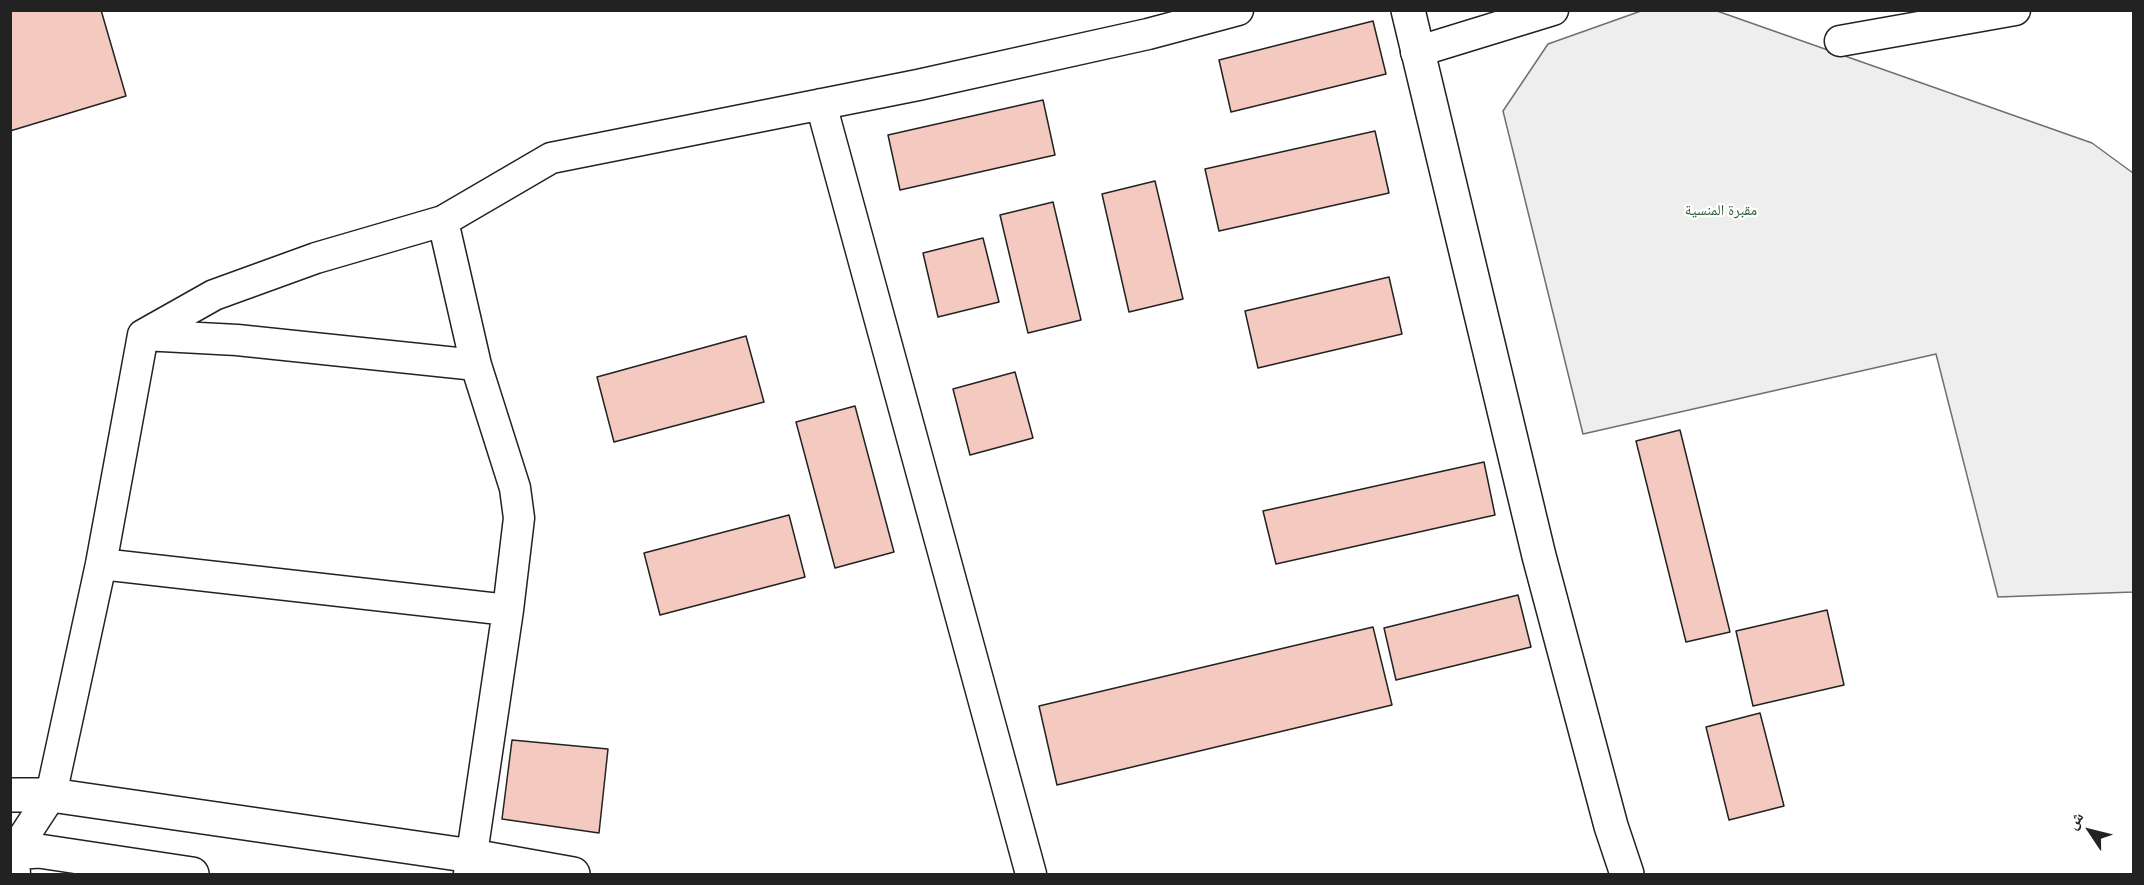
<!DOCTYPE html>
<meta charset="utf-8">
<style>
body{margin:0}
#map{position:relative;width:2144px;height:885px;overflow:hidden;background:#fff;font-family:Roboto,"Noto Naskh Arabic",sans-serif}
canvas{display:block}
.frame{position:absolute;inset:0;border:12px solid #222;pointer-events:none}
.north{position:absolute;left:2060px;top:801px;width:60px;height:60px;-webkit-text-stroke:4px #fff;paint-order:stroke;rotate:305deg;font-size:16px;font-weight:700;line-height:24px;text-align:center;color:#222}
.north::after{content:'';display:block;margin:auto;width:21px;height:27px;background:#222;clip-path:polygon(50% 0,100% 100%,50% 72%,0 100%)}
</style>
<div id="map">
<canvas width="2144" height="885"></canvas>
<div class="frame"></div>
<div class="north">ش</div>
</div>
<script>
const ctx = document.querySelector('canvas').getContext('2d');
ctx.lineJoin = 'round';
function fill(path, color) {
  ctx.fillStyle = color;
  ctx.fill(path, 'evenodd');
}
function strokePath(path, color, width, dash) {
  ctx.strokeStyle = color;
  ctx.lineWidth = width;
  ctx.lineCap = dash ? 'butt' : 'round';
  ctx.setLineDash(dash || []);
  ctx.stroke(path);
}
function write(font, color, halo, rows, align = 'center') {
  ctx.font = font + ' Roboto,"Noto Naskh Arabic",sans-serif';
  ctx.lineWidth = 4.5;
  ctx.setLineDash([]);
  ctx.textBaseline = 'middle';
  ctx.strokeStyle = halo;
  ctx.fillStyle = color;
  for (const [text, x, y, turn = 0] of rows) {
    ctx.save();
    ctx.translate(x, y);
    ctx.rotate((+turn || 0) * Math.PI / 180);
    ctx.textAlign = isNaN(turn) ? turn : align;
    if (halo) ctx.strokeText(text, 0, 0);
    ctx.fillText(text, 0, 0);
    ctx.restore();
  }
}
const green = new Path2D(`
 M1641,11H1717L2092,143L2133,173V592L1998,597L1936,354L1583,434L1503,111L1548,44Z`);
fill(green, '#eee');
strokePath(green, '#6f6f6f', 1.5);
const building = new Path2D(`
 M10,10H101L126,96L10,131Z
 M1373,21L1386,74L1231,112L1219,60Z
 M1043,100L1055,155L900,190L888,135Z
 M1375,131L1389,193L1219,231L1205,169Z
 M1155,181L1183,299L1129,312L1102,194Z
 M1053,202L1081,320L1028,333L1000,215Z
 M983,238L999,302L938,317L923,253Z
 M1389,277L1402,334L1258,368L1245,311Z
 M746,336L764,402L614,442L597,377Z
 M1015,372L1033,438L970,455L953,389Z
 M855,406L894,552L835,568L796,422Z
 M1680,430L1730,632L1686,642L1636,441Z
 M1484,462L1495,515L1276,564L1263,511Z
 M789,515L805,577L660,615L644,553Z
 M1518,595L1531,647L1396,680L1384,628Z
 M1827,610L1844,685L1753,706L1736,631Z
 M1373,627L1392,705L1057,785L1039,706Z
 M1760,713L1784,806L1729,820L1706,727Z
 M512,740L608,749L599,833L502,819Z`);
fill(building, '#f3c9c0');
strokePath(building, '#222', 1.5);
const street = new Path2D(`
 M1840,41L2015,10
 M1416,52L1553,10
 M821,104L1031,874
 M443,221L476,365L515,488L519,518L508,610L469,874
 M143,335L214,295L316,258L443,221L551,158L918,85L1148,34L1238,10
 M143,335L237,340L476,365
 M101,564L508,610
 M15,874L13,853L51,795L101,564L143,335`);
const secondary = new Path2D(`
 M1408,10L1539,556L1611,826L1627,874
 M10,795H51L472,856L573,874
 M10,853L39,851L192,874`);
strokePath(street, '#222', 33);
strokePath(secondary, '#222', 36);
strokePath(street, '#fff', 30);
strokePath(secondary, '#fff', 33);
write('15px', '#2f5e38', '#fff', [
 ["مقبرة المنسية",1721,211]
]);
</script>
